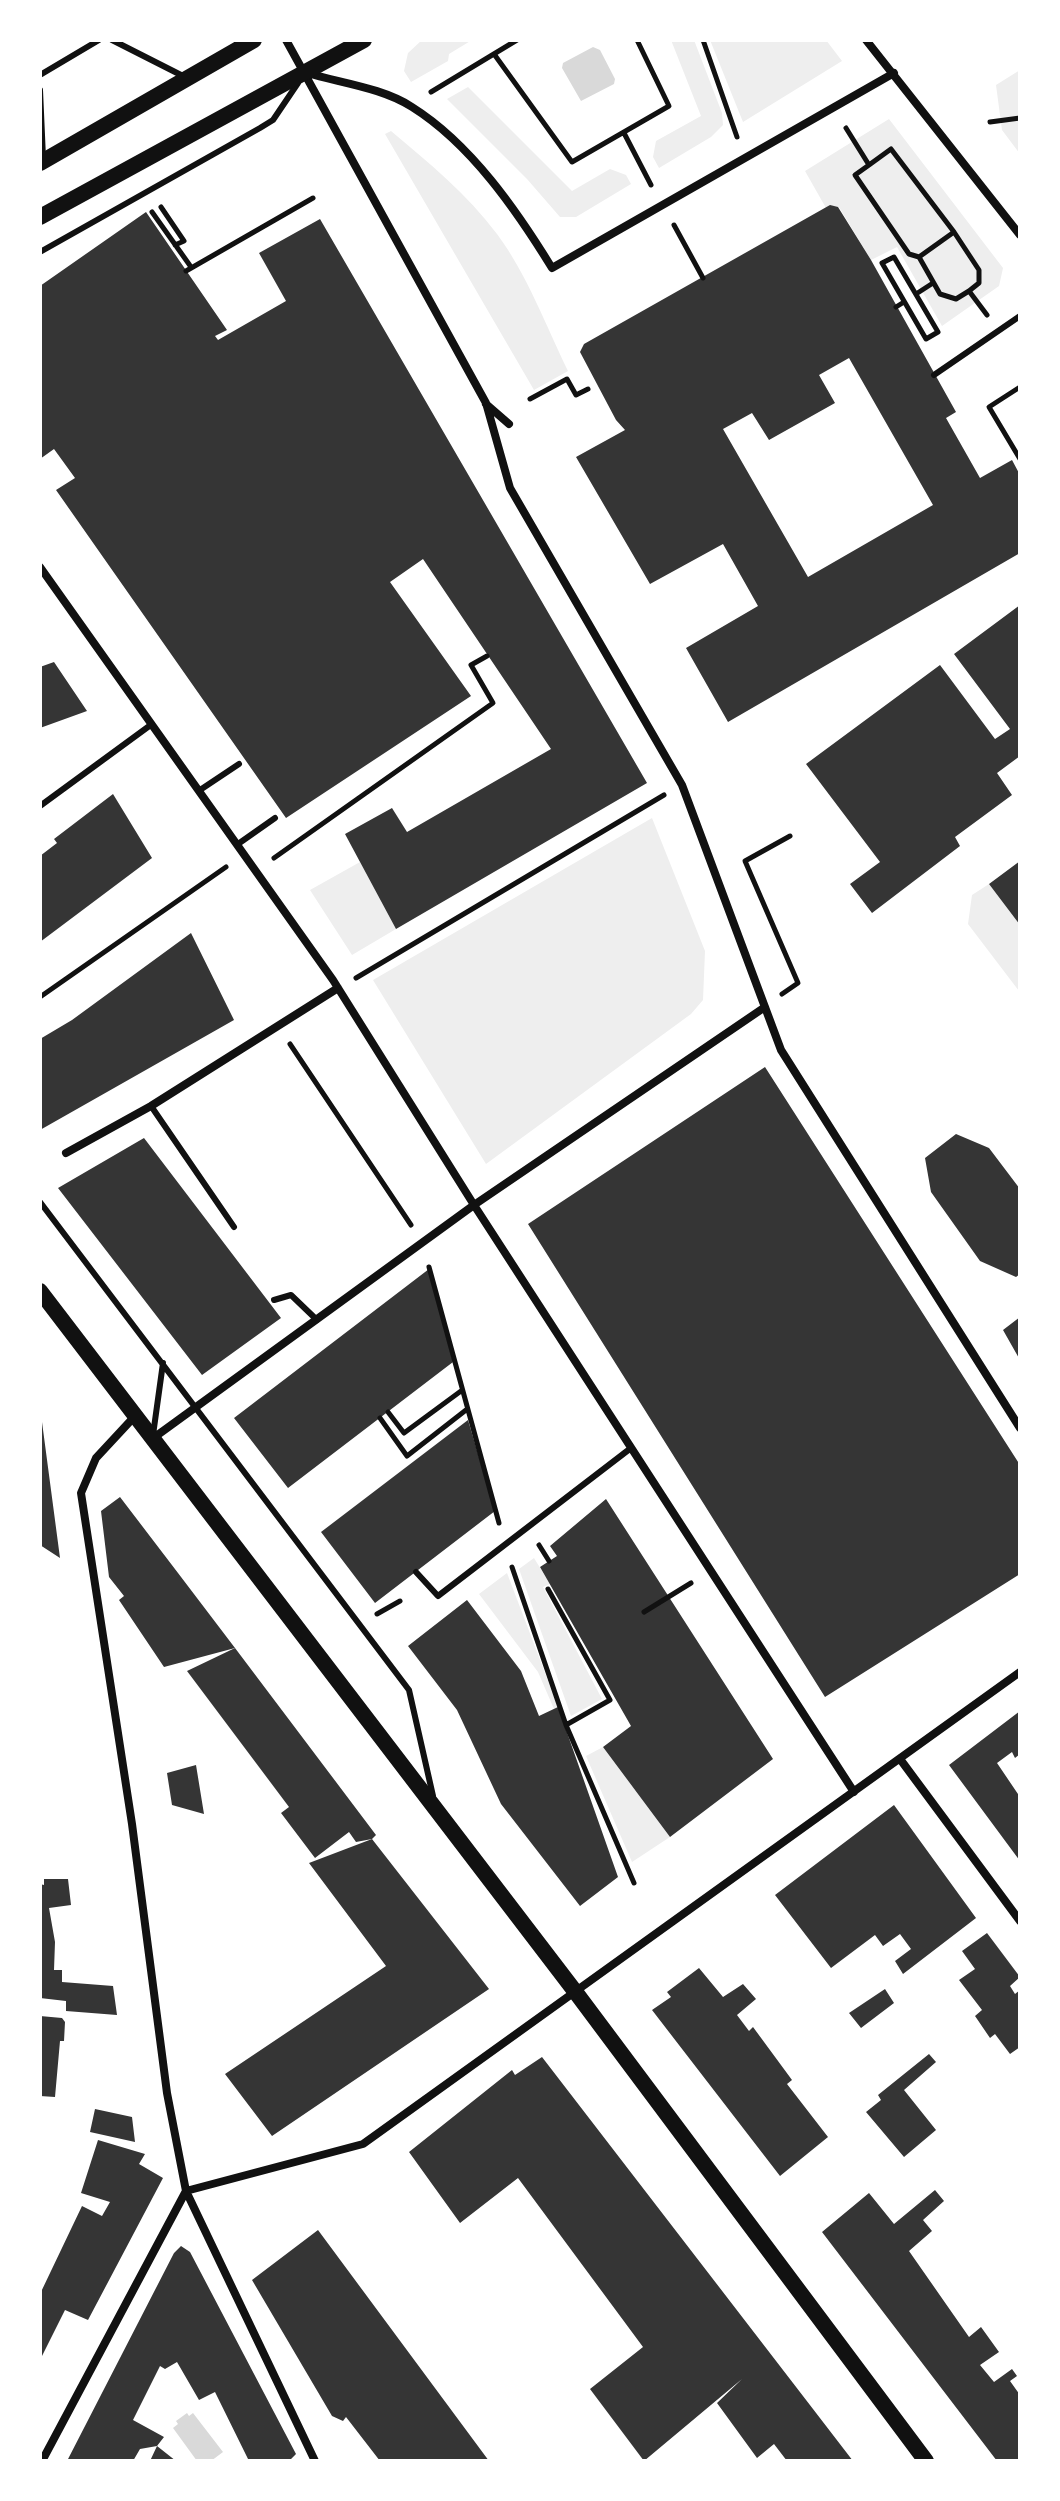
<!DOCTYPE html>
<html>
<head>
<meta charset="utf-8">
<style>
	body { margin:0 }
	#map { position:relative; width:1060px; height:2501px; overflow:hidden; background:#fff; font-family:Cabin,sans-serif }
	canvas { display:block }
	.frame { position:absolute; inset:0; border:42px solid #fff; pointer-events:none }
</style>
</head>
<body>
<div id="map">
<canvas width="1060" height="2501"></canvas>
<div class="frame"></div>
</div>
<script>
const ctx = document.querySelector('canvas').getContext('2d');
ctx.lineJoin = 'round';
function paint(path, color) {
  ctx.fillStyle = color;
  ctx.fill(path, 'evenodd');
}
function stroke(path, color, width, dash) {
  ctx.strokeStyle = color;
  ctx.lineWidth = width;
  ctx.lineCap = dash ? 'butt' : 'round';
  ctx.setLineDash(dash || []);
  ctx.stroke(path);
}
paint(new Path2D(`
	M422,40H472L449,54L448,61L411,82L404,71L408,53Z
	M671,40H694L722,113L723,125L711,137L659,168L653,157L656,141L701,116Z
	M710,40H826L842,61L743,122Z
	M1020,70V154L1002,130L996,85Z
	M468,87L572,191L610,169L626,175L631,184L576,217H560L527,179L447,99Z
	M889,119L1003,268L999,286L942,326L897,247L871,260L839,207L826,208L805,171Z
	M391,131C429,163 467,194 497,234C527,274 546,326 568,371L534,390L385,134Z
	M652,818L705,951L703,1000L691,1014L486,1164L373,980Z
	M360,862L396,929L352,955L310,890Z
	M989,884L1020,925L1019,991L968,924L972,895Z
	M534,1558L550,1584L543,1587L602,1699L571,1716L519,1569Z
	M507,1573L558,1707L554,1709L538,1672L479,1594Z
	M603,1747L670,1837L632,1862L586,1756Z`), '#eee');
paint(new Path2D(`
	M593,47L600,50L615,79L614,84L581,101L562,68L563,63Z
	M187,2413L189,2416L193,2413L223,2452L211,2461H197L173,2428L178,2424L176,2421Z`), '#d9d9d9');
paint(new Path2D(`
	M830,205L838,207L871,260L956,412L946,418L980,478L1012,460L1020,475V553L728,722L686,648L758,606L723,544L650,584L576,457L625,430L616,420L580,352L584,344ZM849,358L933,505L808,577L723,429L752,413L769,440L835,403L819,375Z
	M146,212L227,330L215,336L218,340L286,301L259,253L320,219L647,783L396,929L345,834L392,808L407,832L551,749L423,559L390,582L471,696L286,818L56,490L75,478L54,449L40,459V286Z
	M1020,605V756L997,773L1012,795L955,837L960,846L872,913L850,884L880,862L806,764L940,665L995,739L1010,729L954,654Z
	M54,662L87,711L40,728V667Z
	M113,794L152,858L40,942V856L57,843L54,839Z
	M1020,861V925L989,884Z
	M191,933L234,1020L40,1130V1039L72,1020Z
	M765,1067L1020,1465V1574L825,1697L528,1224Z
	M956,1134L989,1148L1020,1189V1274L1016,1277L980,1261L931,1192L925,1158Z
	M144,1138L281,1318L202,1375L58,1188Z
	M429,1269L453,1362L288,1488L234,1418Z
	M1020,1317V1360L1003,1330Z
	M468,1420L495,1511L375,1603L321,1532Z
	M40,1422H42L60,1558L40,1545Z
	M120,1497L178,1573L235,1648L164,1667L119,1600L124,1596L109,1577L101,1511Z
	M606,1499L773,1759L670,1837L603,1747L631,1726L540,1567L557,1556L550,1546Z
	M467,1600L521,1671L539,1716L558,1707L618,1877L580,1906L501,1804L457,1710L408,1646Z
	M235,1648L376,1835L372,1839L356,1842L349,1832L315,1858L281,1813L289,1807L187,1671Z
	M1020,1711V1754L1015,1758L1012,1752L997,1763L1020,1797V1861L949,1765Z
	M196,1765L204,1814L172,1805L167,1773Z
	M894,1805L976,1918L903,1974L895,1961L911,1949L900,1934L883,1946L875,1935L831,1968L775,1895Z
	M372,1839L489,1989L272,2136L225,2074L386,1966L309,1863Z
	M44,1879H68L71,1905L49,1908L55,1942L54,1970H62V1982L113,1986L117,2015L66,2011V2001L40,1998V1884L44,1885Z
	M987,1933L1020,1977L1010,1986L1015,1994L1020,1990V2047L1010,2054L995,2034L990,2038L975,2016L982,2010L959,1980L975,1969L962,1951Z
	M699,1968L723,1997L743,1984L756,1999L737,2015L749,2031L753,2027L792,2080L787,2084L828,2137L780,2176L652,2010L671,1997L667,1992Z
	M885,1989L894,2003L861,2028L849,2013Z
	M40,2016L62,2018L65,2022L64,2041H60L55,2097L40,2096Z
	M929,2054L936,2062L904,2090L936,2130L904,2157L866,2112L881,2100L878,2095Z
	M542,2057L813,2409L853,2461H787L774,2444L757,2458L717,2403L742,2379L644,2461L590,2389L643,2347L518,2178L460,2223L409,2152L512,2070L515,2075Z
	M95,2109L132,2117L135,2142L90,2132Z
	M98,2140L145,2154L139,2164L163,2178L88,2320L65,2310L40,2360V2294L82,2206L102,2216L110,2202L81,2193Z
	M935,2190L944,2201L923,2220L932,2231L909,2251L969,2337L981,2327L999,2352L980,2365L994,2382L1012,2369L1017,2376L1010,2381L1020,2395V2461H997L822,2232L869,2193L894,2224Z
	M318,2230L489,2461H380L346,2417L343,2421L332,2416L252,2280Z
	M181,2246L190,2252L296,2454L289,2461H249L215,2392L199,2400L177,2362L165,2369L160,2366L133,2420L164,2437L157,2446L140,2449L133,2461H67L174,2253Z
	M157,2446L176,2461H150Z`), '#353535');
stroke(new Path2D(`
	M703,40L737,137
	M494,54L572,162L669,106L637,40
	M431,92L517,40
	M990,122L1020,118
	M846,128L869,165L855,175L909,254L919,257L940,294L956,299L969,291L987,315
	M624,133L651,185
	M869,165L891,149L954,232
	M161,207L184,241L175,245
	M152,212L191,267
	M674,225L703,278
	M894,257L938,332L926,339L882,263Z
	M919,257L954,232L979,270V283L969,291
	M186,271L313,198
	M916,294L933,283
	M896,307L904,302
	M1020,387L989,407L1020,459
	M530,399L567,379L576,395L588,389
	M274,858L493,703L471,665L487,656
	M356,978L664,795
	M782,994L798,983L745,861L790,836
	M40,997L226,867
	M290,1044L411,1225
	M429,1267L499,1523
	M388,1412L404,1433L461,1391
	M380,1418L407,1456L466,1410
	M539,1545L549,1561
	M512,1567L566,1725L634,1883
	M548,1589L610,1700L566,1725
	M644,1612L691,1583
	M377,1614L400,1601`), '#111', 5);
stroke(new Path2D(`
	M112,40L183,76
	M40,75L99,40
	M40,90L43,158
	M40,252L260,128L273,120L298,83
	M934,375L1020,316
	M200,790L239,764
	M40,806L152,724
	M238,844L275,818
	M151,1106L234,1227
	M40,1202L409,1690L433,1796
	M274,1300L291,1295L317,1320
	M153,1435L163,1363
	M416,1572L438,1596L631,1448`), '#111', 6);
stroke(new Path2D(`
	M286,40L486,403L510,488L682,785L781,1050L1020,1428
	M866,40L1020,235
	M307,73C341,83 383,88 412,107C471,144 517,211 552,268L894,73
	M486,404L509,424
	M40,567L333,980L474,1205L854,1792
	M66,1153L151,1106L338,988
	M135,1416L96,1458L81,1493L132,1824L167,2093L186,2191L315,2461
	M152,1439L474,1205L765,1007
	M900,1759L1020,1921
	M186,2191L363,2144L1020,1672
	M42,2461L186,2191`), '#111', 8);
stroke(new Path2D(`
	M40,163L254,40
	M40,217L364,40
	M40,1291L577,1994L926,2461`), '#111', 16);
</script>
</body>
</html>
